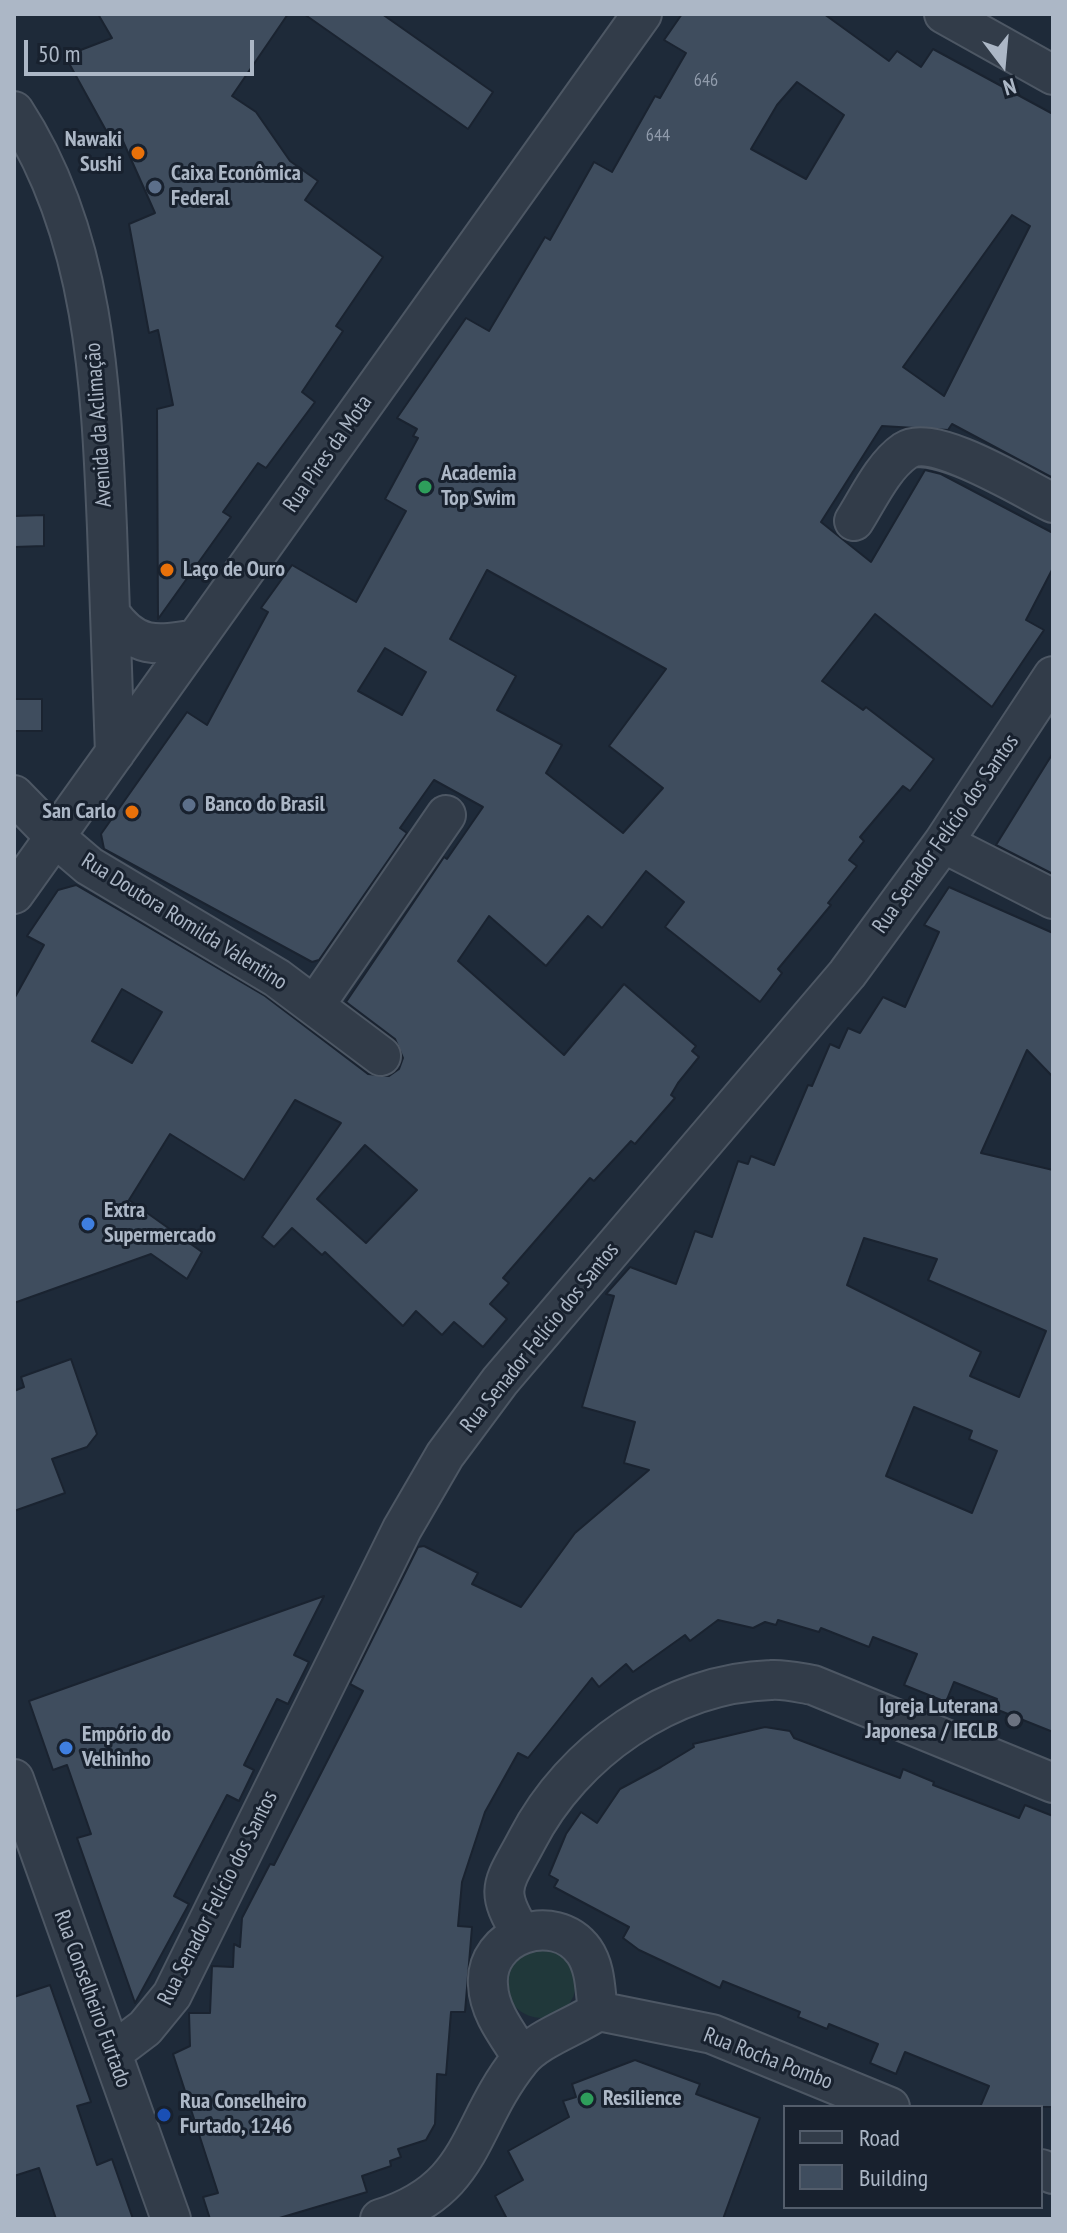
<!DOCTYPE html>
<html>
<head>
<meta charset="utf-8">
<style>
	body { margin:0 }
	#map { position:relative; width:1067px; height:2233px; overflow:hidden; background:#1e2a39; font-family:"PT Sans Narrow",sans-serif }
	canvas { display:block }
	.frame { position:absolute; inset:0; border:16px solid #acb7c6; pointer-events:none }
	.legend { position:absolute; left:783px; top:2105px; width:260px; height:104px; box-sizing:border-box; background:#18212e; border:2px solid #535d6b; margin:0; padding:10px 14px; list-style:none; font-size:24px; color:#acb7c6 }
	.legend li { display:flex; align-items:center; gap:16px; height:40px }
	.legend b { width:40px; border:2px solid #535d6b }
	.north { position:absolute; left:963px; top:24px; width:80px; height:80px; -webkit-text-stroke:6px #18212e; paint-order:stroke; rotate:164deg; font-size:22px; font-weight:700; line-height:32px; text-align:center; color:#acb7c6 }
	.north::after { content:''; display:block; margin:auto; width:28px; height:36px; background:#acb7c6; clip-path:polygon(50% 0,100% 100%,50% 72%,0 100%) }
	.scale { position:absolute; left:24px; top:40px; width:230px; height:36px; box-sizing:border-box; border:4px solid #acb7c6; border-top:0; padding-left:10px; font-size:24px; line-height:28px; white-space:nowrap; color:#acb7c6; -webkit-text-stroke:6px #18212e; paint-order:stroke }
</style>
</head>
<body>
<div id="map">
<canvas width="1067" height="2233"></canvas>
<div class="frame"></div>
<ul class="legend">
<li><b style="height:10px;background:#323c49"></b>Road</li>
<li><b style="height:22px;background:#3f4d5e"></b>Building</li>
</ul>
<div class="north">N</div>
<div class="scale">50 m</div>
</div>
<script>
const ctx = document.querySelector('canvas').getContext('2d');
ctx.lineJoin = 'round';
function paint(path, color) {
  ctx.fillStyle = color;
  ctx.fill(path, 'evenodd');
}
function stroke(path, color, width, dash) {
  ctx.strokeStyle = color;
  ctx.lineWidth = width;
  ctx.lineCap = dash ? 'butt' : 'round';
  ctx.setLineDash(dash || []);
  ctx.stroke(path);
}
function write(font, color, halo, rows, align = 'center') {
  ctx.font = font + ' "PT Sans Narrow",sans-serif';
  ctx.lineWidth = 6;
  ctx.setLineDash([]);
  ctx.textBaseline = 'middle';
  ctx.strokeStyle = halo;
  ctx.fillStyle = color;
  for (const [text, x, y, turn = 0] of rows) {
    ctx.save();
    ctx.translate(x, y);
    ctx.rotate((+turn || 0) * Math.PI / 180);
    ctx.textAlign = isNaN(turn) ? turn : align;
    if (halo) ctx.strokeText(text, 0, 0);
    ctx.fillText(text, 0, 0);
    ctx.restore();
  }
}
paint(new Path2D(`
	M506 1983a35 35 0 1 1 70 0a35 35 0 1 1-70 0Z`), '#20383a');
const building = new Path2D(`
	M98,14H288L232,96L256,112L290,161L318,181L305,200L383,257L336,326L343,331L302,392L315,402L266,468L258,463L223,512L231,517L158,619L157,409L173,405L158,330L149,333L129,224L155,213L118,130L108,134L65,56L112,38Z
	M304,14H382L493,92L468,129Z
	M682,14H824L889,61L897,51L921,67L933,49L1053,114V478L952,424L948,430L882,426L821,522L871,562L925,470L941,474L1053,533V568L1026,620L1044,630L992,707L875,614L822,681L863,710L866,707L934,759L910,791L903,786L860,837L864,841L849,860L857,866L828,903L831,905L778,969L782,973L760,1002L665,927L684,902L646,871L602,928L588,916L546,966L489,916L458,961L564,1055L624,984L696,1046L692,1051L699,1057L678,1083L671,1095L675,1098L635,1144L631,1141L594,1181L590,1178L503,1278L509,1283L490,1304L507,1319L483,1347L454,1322L442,1335L416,1311L403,1326L325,1252L322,1255L292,1228L274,1247L262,1237L341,1123L295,1100L244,1180L170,1134L129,1200L202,1252L187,1279L151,1254L14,1303V999L44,945L27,936L58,890L76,885L121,911L265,996L368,1074L389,1076L399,1069L403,1058L395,1039L346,1002L444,857L447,859L483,807L434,780L400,828L407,833L319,960L312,962L104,849L101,834L187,712L207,725L268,612L261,608L292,565L356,602L406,511L385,499L418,438L413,436L417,429L397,418L466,318L489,331L545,237L550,240L594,162L612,172L655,96L660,98L686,53L664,40ZM797,82L844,115L806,179L751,149L777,105ZM1012,215L1030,226L944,396L903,367ZM487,570L666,669L609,746L663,788L623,833L546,773L562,745L497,710L516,676L450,639ZM385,648L426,672L402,715L358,691ZM122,989L162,1012L132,1063L92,1041ZM365,1145L417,1190L366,1243L317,1199Z
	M44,515V546L14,547V516Z
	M14,699H42V731H14Z
	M1053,753V874L996,845Z
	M949,887L1053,933V1077L1027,1050L981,1153L1053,1170V1732L993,1708L997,1699L954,1682L946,1702L904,1685L917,1654L873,1637L869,1647L821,1628L819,1632L778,1620L776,1625L765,1622L753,1628L718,1620L690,1641L685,1635L633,1672L626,1664L599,1687L592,1678L528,1758L518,1753L485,1812L462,1882L458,1926L472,1927L465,2012H451L446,2075L437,2074L435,2124L426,2140L398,2149L401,2157L390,2161L391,2166L362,2176L367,2192L276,2219H210L203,2197L218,2193L173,2054L190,2046L189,2013H210L212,1966L233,1967L234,1944L240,1947L242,1918L270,1864L274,1865L363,1691L350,1684L418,1547L424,1546L478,1573L472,1584L521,1607L575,1533L649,1470L624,1463L635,1422L582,1407L614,1296L606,1294L630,1267L676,1284L695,1231L712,1237L738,1161L748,1164L751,1156L774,1165L808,1085L812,1086L830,1044L839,1048L848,1028L860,1033L883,997L905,1007L939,932L924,925ZM864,1238L937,1259L928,1280L1046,1331L1019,1397L970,1376L981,1352L847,1285ZM914,1407L972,1431L969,1439L997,1451L972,1513L886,1476Z
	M71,1359L97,1434L87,1447L52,1459L65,1493L14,1511V1391L24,1387L21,1377Z
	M324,1596L294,1655L309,1662L288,1704L277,1699L244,1765L254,1770L239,1801L227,1795L174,1896L189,1904L135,2003L77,1838L91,1834L67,1765L53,1770L29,1701Z
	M765,1727L790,1731L794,1738L900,1778L903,1769L934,1782L933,1785L1019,1818L1025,1805L1053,1816V2107H980L989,2086L905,2052L896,2074L870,2063L878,2044L829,2024L827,2029L798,2017L800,2012L723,1981L720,1988L639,1950L623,1938L629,1927L554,1887L558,1880L549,1875L566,1834L581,1812L597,1823L620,1789L661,1767L694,1747L693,1744Z
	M50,1985L91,2102L77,2106L97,2165L112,2159L133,2219H56L39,2168L14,2176V1997Z
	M635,2060L700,2084L696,2094L760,2118L723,2219H507L495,2196L523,2180L508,2151L569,2117L563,2101L576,2097L572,2084Z`);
paint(building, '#3f4d5e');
stroke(building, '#1a2330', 2);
const minor = new Path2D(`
	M944,14L1053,75
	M14,111C95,235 101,385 107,528C110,603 113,678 115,753
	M854,521C868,499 883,466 905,451C933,432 1024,489 1053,503
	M110,613C135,649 156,646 196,639
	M14,795L55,837L89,866L277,978L381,1056
	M943,843L1053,899
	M14,894L642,14
	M315,1005L446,815
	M14,1779L171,2219
	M521,1933C493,1888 504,1884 527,1840C572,1752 670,1683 771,1680C785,1679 800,1683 813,1685L1053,1783
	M112,2053L145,2028L172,1995L402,1529L445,1455L500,1381L847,974L943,843L1053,676
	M522,2057C508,2035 489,2012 488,1985C484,1935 554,1910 584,1951C596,1968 595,1991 598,2011
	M1041,2169L1053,2174
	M380,2219C476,2189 467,2126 520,2060C538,2038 575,2027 598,2011L712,2034L890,2107`);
stroke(minor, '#4d5764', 42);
stroke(minor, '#323c49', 38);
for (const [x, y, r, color] of [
	[138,153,8,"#e8710a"],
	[155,187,8,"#5c6f8a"],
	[425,487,8,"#2e9e5b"],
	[167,570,8,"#e8710a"],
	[189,805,8,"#5c6f8a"],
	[132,812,8,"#e8710a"],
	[88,1224,8,"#3f7fe0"],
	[1014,1720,8,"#6b7280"],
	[66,1748,8,"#3f7fe0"],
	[587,2099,8,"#2e9e5b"],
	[164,2115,8,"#1a4fb4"]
]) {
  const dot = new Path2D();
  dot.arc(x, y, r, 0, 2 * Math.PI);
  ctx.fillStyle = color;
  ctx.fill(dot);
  stroke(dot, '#18212e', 3);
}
write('18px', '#919cac', null, [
	["646",706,81],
	["644",658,136]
]);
write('bold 22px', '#acb7c6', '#18212e', [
	["Nawaki",122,140,"right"],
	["Sushi",122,165,"right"],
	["Caixa Econômica",171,174],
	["Federal",171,199],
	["Academia",441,474],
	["Top Swim",441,499],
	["Laço de Ouro",183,570],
	["Banco do Brasil",205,805],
	["San Carlo",116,812,"right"],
	["Extra",104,1211],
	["Supermercado",104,1236],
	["Igreja Luterana",998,1707,"right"],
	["Japonesa / IECLB",998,1732,"right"],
	["Empório do",82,1735],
	["Velhinho",82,1760],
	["Resilience",603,2099],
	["Rua Conselheiro",180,2102],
	["Furtado, 1246",180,2127]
], 'left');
write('22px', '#acb7c6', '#18212e', [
	["Avenida da Aclimação",99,425,-94],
	["Rua Pires da Mota",328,454,-55],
	["Rua Senador Felício dos Santos",946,834,-55],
	["Rua Doutora Romilda Valentino",184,922,32],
	["Rua Senador Felício dos Santos",540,1338,-51],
	["Rua Senador Felício dos Santos",218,1898,-63],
	["Rua Conselheiro Furtado",92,1999,70],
	["Rua Rocha Pombo",768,2059,21]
]);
</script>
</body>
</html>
